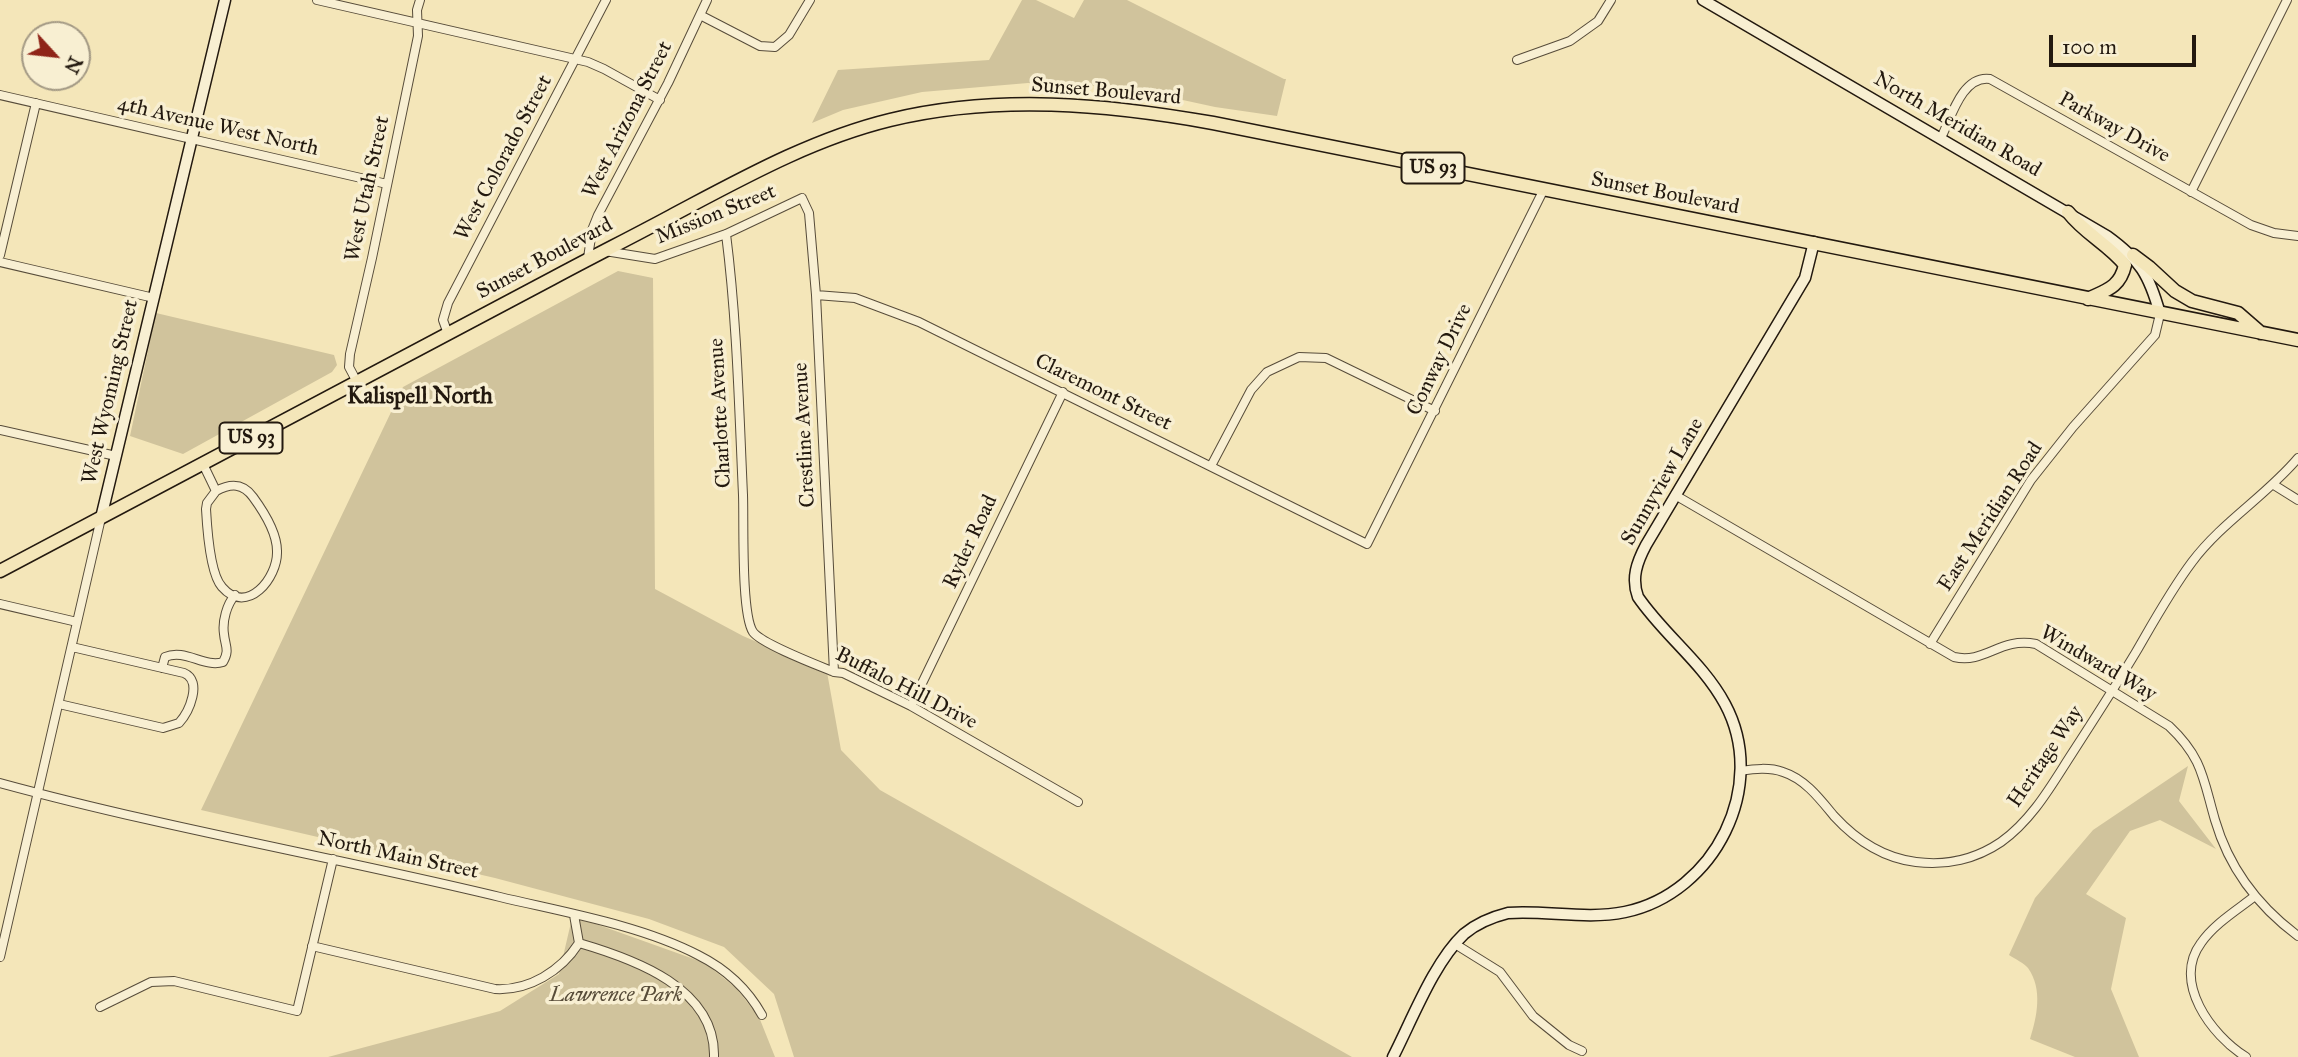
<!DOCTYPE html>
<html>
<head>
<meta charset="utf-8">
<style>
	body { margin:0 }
	#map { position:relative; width:2298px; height:1057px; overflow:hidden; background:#f4e6b9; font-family:"IM FELL Great Primer",serif }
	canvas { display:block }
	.north { position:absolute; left:21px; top:21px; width:70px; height:70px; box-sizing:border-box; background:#f8efd2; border:2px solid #a39984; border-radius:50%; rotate:117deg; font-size:19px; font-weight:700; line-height:28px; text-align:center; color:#23190f }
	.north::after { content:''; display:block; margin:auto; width:24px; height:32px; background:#8f2418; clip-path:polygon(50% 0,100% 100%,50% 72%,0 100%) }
	.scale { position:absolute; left:2049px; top:35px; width:147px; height:32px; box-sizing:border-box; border:4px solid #23190f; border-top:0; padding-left:9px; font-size:21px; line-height:24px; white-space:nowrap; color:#23190f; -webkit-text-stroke:5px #f8efd2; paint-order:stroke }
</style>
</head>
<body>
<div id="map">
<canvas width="2298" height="1057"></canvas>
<div class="north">N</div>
<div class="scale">100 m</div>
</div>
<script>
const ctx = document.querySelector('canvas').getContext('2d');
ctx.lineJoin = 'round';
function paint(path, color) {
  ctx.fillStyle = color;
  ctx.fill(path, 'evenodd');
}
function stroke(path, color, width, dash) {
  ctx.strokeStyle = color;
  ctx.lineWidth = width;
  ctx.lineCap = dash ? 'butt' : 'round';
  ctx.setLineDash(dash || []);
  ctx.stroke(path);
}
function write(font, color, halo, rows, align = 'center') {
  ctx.font = font + ' "IM FELL Great Primer",serif';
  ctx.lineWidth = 7;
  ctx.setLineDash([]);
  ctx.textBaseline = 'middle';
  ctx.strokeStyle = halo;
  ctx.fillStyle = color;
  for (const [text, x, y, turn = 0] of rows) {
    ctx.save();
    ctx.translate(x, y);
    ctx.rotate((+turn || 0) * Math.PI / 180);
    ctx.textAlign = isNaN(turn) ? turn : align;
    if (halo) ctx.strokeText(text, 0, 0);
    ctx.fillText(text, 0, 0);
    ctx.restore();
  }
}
paint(new Path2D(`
	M1022,0H1036L1074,18L1084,0H1127L1284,79H1286L1277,116L1215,107L1123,87L1028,83L922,92L843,110L812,123L838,70L989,60Z
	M618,271L653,278L655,589L743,636L827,672L841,750L880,790L1352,1057H794L774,994L724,947L649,919L495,878L201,810L403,387Z
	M156,313L334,355L337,365L332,372L183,454L130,436Z
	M2188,766L2179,801L2216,849L2160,820L2130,831L2086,894L2126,918L2111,989L2139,1057H2075L2030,1039C2037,1017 2043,989 2028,968C2024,963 2015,959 2009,955L2035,898L2093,830Z
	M572,918L596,924L705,963L736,988L759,1017L775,1057H328L500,1011L559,974Z`), '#d0c39c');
const street = new Path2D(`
	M317,0L588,62L604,69L660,100
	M700,15L760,46L775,47L789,35L810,0
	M1517,60L1570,41L1598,21L1611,0
	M0,95L387,184
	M1941,138C1951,118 1962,75 1990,79L2251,225L2274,233L2298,236
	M2191,192L2287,0
	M726,234C737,320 739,408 743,495C744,522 741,614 753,632C762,644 817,665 834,672L843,673L911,706L1078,802
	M605,251L655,259L726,234L802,198L809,213L816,295L834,672
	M0,255L36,103
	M588,258L592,230L598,215L668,83L707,0
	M0,262L154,298
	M816,295L855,298L919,322L1367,544L1543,191
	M448,334L443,320L448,303L606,0
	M357,382L349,367L350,354L372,258L418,36L417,10L420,0
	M0,430L116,456
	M203,464L216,491L207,503L206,509C207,527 210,574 222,587C247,616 278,578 277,551C277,533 264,512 253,497C243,483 231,483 216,491
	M1211,466L1251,390L1267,372L1299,357L1326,358L1435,411
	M2274,485L2298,500
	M1675,495L1954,657C1986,664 1999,637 2036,644L2169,726C2203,758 2203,779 2215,820C2229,868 2259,907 2298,936
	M0,604L77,622
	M1930,644L2031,480L2073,427L2155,335L2160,314
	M162,668L165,657C185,648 204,668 223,662C230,650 225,646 224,634C222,621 227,604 235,595
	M59,704L163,728L179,723C189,712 203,681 184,673L72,647
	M911,706L1063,392
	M1740,771C1754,769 1769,767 1783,772C1805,779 1820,799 1834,816C1856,840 1883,858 1916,862C1946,866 1976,859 2001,842C2032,820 2051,786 2071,755C2093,721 2115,687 2136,652C2154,621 2171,590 2192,562C2222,522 2266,496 2298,458
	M0,783C165,828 334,857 500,897C563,912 640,925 698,955C726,969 747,988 762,1015
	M579,943C634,959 716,988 714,1057
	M1455,944L1500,972L1533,1016L1569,1045L1582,1051
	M312,946L495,989C529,991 561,971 579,943L574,915
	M0,957L101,518
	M100,1007L151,982L174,981L297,1011L333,859
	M2246,1057C2211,1035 2172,982 2201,943C2214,924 2237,910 2255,896`);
const secondary = new Path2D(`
	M1703,0L2107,236C2140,260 2149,274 2160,314
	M101,518L225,0
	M1393,1057C1412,1020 1434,962 1464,934C1477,923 1492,917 1508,913C1546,910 1586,920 1625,912C1715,893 1769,786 1725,704C1703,663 1664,635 1638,597C1631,578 1637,562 1646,545L1805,278L1814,242`);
const primary = new Path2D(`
	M2068,212C2085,234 2108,244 2125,265C2120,287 2107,290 2088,299
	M2133,255L2149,267L2175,291L2192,301L2238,313L2261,333
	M0,571C184,473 368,375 553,278C592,257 632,237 671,216C741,179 812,139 890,120C997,94 1106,104 1213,123L2298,340`);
stroke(street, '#574c3a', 10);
stroke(secondary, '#23190f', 13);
stroke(primary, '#23190f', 15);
stroke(street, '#f8efd2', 8);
stroke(secondary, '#f8efd2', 10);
stroke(primary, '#f4e6b9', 12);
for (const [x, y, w] of [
	[1433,168,63],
	[251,438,63]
]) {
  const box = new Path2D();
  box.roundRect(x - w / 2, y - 15.5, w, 31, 5);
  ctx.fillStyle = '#f8efd2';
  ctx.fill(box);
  stroke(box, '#23190f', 2);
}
write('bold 19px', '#23190f', null, [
	["US 93",1433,168],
	["US 93",251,438]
]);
write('21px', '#23190f', '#f8efd2', [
	["Sunset Boulevard",1106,92,5],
	["West Arizona Street",628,120,-63],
	["North Meridian Road",1957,125,30],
	["4th Avenue West North",218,127,13],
	["Parkway Drive",2114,128,29],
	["West Colorado Street",504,158,-62],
	["West Utah Street",368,189,-78],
	["Sunset Boulevard",1665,194,11],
	["Mission Street",716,215,-22],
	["Sunset Boulevard",545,259,-28],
	["Conway Drive",1440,360,-64],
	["West Wyoming Street",111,392,-77],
	["Claremont Street",1103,393,26],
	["Charlotte Avenue",721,413,-93],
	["Crestline Avenue",805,435,-93],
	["Sunnyview Lane",1663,482,-60],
	["East Meridian Road",1991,517,-57],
	["Ryder Road",971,542,-65],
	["Windward Way",2098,664,30],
	["Buffalo Hill Drive",906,689,27],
	["Heritage Way",2046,757,-56],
	["North Main Street",398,856,12]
]);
write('italic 21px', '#574c39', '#f8efd2', [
	["Lawrence Park",616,996]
]);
write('bold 23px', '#23190f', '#f8efd2', [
	["Kalispell North",420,397]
]);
</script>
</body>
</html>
